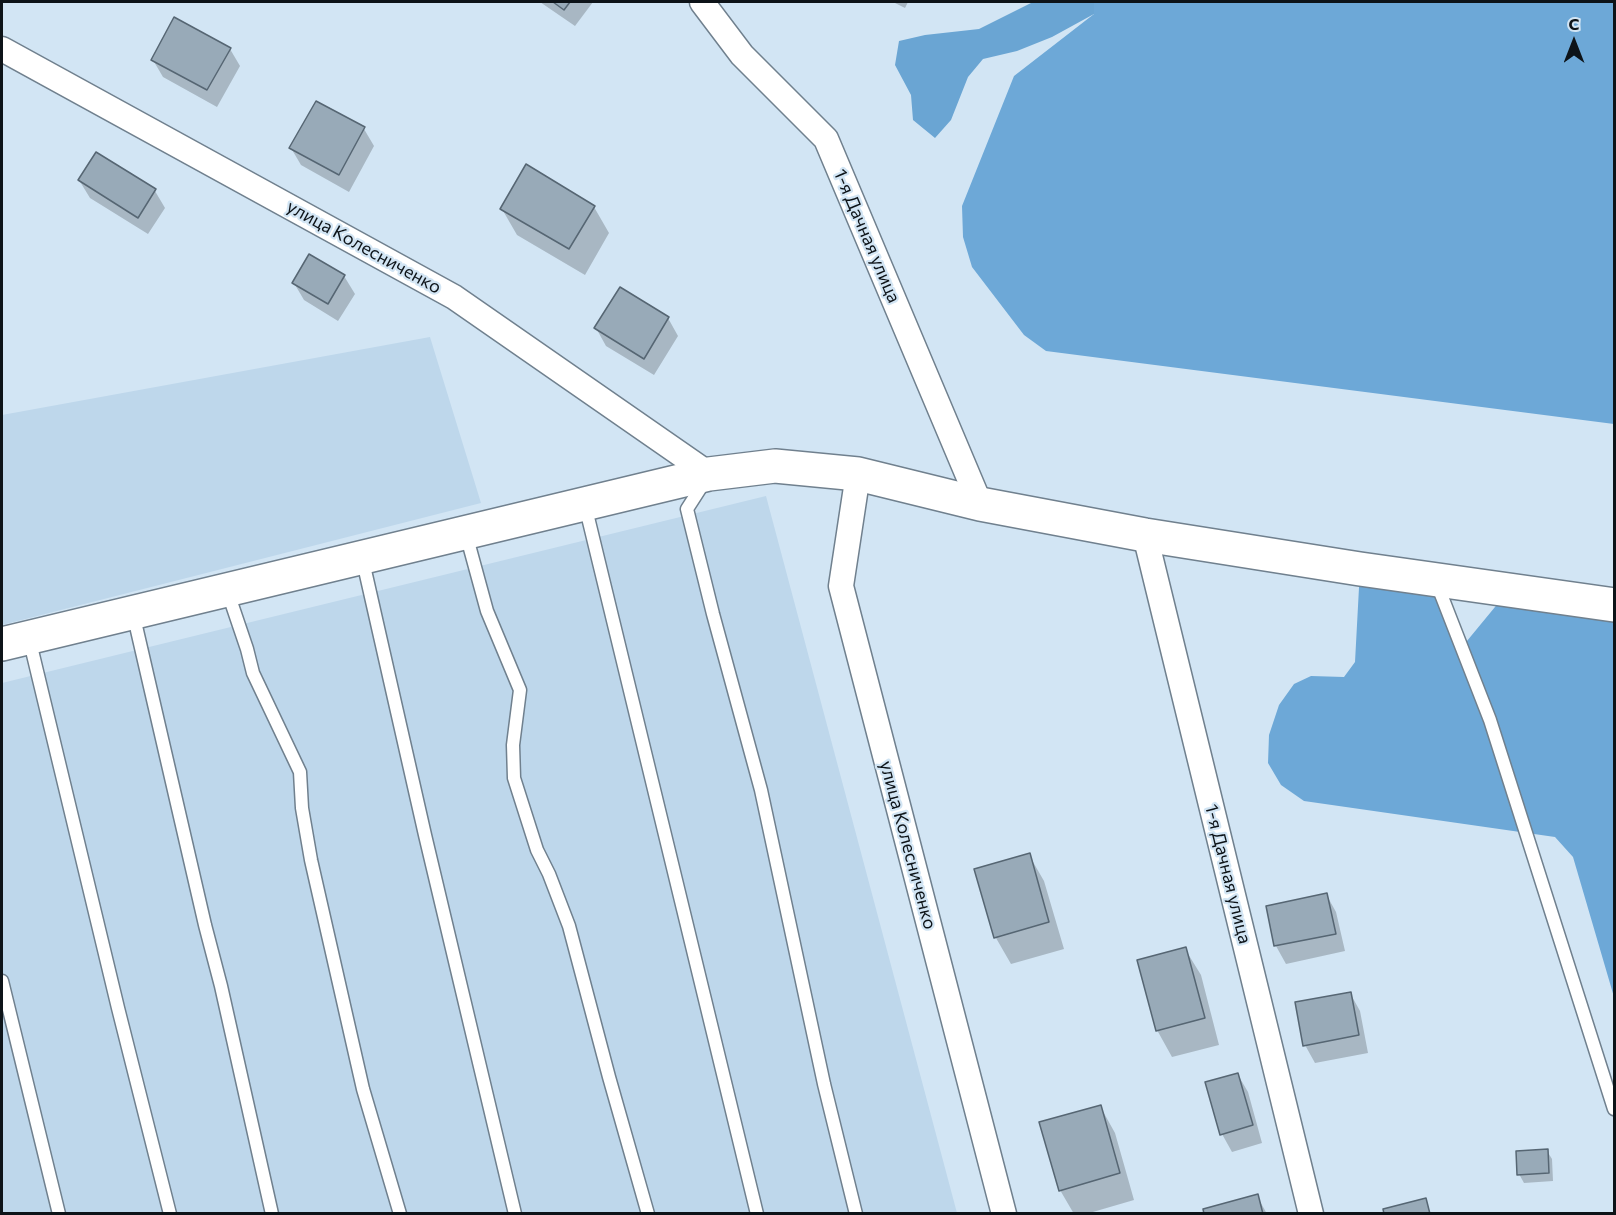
<!DOCTYPE html>
<html>
<head>
<meta charset="utf-8">
<style>
	body { margin:0 }
	#map { position:relative; width:1616px; height:1215px; overflow:hidden; background:#d2e5f4; font-family:Commissioner,sans-serif }
	canvas { display:block }
	.frame { position:absolute; inset:0; border:3px solid #0d1318; pointer-events:none }
	.north { position:absolute; left:1544px; top:12px; width:60px; height:60px; -webkit-text-stroke:4px #d2e5f4; paint-order:stroke; rotate:0deg; font-size:16px; font-weight:700; line-height:24px; text-align:center; color:#0d1318 }
	.north::after { content:''; display:block; margin:auto; width:21px; height:27px; background:#0d1318; clip-path:polygon(50% 0,100% 100%,50% 72%,0 100%) }
</style>
</head>
<body>
<div id="map">
<canvas width="1616" height="1215"></canvas>
<div class="frame"></div>
<div class="north">С</div>
</div>
<script>
const ctx = document.querySelector('canvas').getContext('2d');
ctx.lineJoin = 'round';
function paint(path, color) {
  ctx.fillStyle = color;
  ctx.fill(path, 'evenodd');
}
function stroke(path, color, width, dash) {
  ctx.strokeStyle = color;
  ctx.lineWidth = width;
  ctx.lineCap = dash ? 'butt' : 'round';
  ctx.setLineDash(dash || []);
  ctx.stroke(path);
}
function write(font, color, halo, rows, align = 'center') {
  ctx.font = font + ' Commissioner,sans-serif';
  ctx.lineWidth = 4.5;
  ctx.setLineDash([]);
  ctx.textBaseline = 'middle';
  ctx.strokeStyle = halo;
  ctx.fillStyle = color;
  for (const [text, x, y, turn = 0] of rows) {
    ctx.save();
    ctx.translate(x, y);
    ctx.rotate((+turn || 0) * Math.PI / 180);
    ctx.textAlign = isNaN(turn) ? turn : align;
    if (halo) ctx.strokeText(text, 0, 0);
    ctx.fillText(text, 0, 0);
    ctx.restore();
  }
}
paint(new Path2D(`
	M430,337L481,503L2,625V415Z
	M766,496L957,1213H2V683Z`), '#bed7eb');
paint(new Path2D(`
	M1094,2H1614V424L1046,351L1024,335L972,267L963,237L962,206L1014,76L1094,14Z
	M1360,569L1435,580L1462,647L1509,590L1614,605V997L1573,857L1555,837L1304,801L1281,785L1268,763L1269,735L1279,705L1294,684L1311,676L1344,677L1355,662Z`), '#6da8d7');
paint(new Path2D(`
	M1033,2H1094V14L1052,37L1017,51L983,59L968,77L951,120L935,138L913,120L911,95L895,65L899,41L925,35L979,29Z`), '#6aa5d3');
paint(new Path2D(`
	M540,2H593L575,26Z
	M893,2H908L905,8Z
	M230,49L240,66L217,107L163,77L153,60Z
	M364,129L374,146L349,192L301,165L291,148Z
	M79,180L155,191L165,208L148,234L90,198Z
	M594,207L609,233L585,275L517,235L502,209Z
	M344,276L355,294L338,321L304,300L294,283Z
	M668,318L678,336L654,375L606,346L596,328Z
	M1029,855L1044,881L1064,949L1011,964L996,938L976,870Z
	M1326,894L1336,912L1345,951L1286,964L1276,946L1268,907Z
	M1185,949L1201,975L1219,1045L1172,1057L1157,1030Z
	M1350,993L1360,1011L1368,1053L1315,1063L1305,1045Z
	M1238,1075L1248,1092L1262,1143L1232,1152L1222,1134Z
	M1100,1106L1115,1133L1134,1200L1086,1214H1074L1060,1190Z
	M1547,1151L1552,1159L1553,1181L1524,1183L1519,1174Z
	M1257,1196L1267,1214H1206Z`), '#0003');
const building = new Path2D(`
	M553,2H570L564,10Z
	M174,17L231,48L207,90L151,60Z
	M316,101L365,127L339,175L289,148Z
	M96,152L156,189L138,218L78,180Z
	M526,164L595,206L569,249L500,209Z
	M309,254L345,275L328,304L292,283Z
	M620,287L669,317L644,359L594,328Z
	M1030,853L1049,922L994,938L974,869Z
	M1327,893L1336,934L1274,946L1266,906Z
	M1186,947L1205,1018L1156,1031L1137,960Z
	M1351,992L1359,1035L1303,1046L1295,1002Z
	M1238,1073L1253,1125L1220,1135L1205,1082Z
	M1101,1105L1120,1173L1059,1191L1039,1122Z
	M1548,1149L1549,1173L1517,1175L1516,1151Z
	M1258,1194L1263,1214H1204L1203,1209Z
	M1426,1198L1430,1214H1384L1383,1209Z`);
paint(building, '#98aab8');
stroke(building, '#566673', 1.5);
const service = new Path2D(`
	M705,481L687,509L713,614L761,790L824,1084L856,1214
	M585,505L757,1214
	M466,534L487,611L520,690L513,745L514,778L537,850L549,874L569,926L609,1077L648,1214
	M362,557L425,835L515,1214
	M1437,584L1490,720L1614,1109
	M227,590L247,649L253,673L300,772L302,808L311,860L363,1089L400,1214
	M133,613L205,925L221,986L272,1214
	M29,638L118,1008L170,1214
	M2,981L59,1214`);
const minor = new Path2D(`
	M702,2L742,55L826,139L980,504
	M2,49L454,297L709,474
	M858,474L841,586L1004,1214
	M1145,535L1311,1214`);
const secondary = new Path2D(`
	M2,644L709,474L775,466L858,474L980,504L1145,535L1360,569L1614,605`);
stroke(service, '#70808e', 15);
stroke(minor, '#70808e', 27);
stroke(secondary, '#70808e', 36);
stroke(service, '#fff', 12);
stroke(minor, '#fff', 24);
stroke(secondary, '#fff', 33);
write('18px', '#0d1318', '#d2e5f4', [
	["1-я Дачная улица",867,236,67],
	["улица Колесниченко",364,247,29],
	["улица Колесниченко",908,845,75],
	["1-я Дачная улица",1228,874,76]
]);
</script>
</body>
</html>
